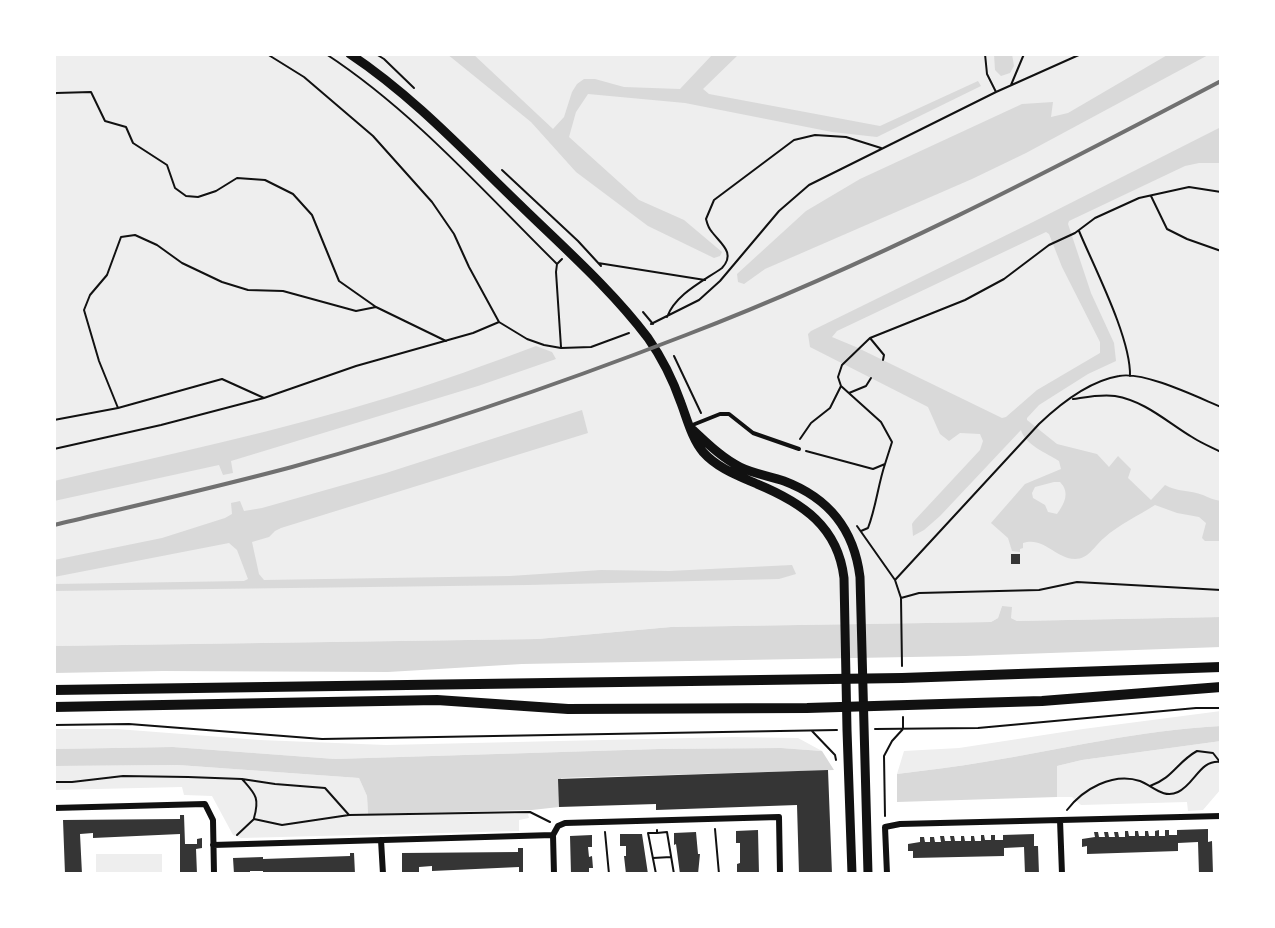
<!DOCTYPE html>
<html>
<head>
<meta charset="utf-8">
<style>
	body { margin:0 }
	#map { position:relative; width:1275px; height:928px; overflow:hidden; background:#fff; font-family:Ubuntu,sans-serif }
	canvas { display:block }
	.frame { position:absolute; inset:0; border:56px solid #fff; pointer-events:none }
</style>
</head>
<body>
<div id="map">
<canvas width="1275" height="928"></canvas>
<div class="frame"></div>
</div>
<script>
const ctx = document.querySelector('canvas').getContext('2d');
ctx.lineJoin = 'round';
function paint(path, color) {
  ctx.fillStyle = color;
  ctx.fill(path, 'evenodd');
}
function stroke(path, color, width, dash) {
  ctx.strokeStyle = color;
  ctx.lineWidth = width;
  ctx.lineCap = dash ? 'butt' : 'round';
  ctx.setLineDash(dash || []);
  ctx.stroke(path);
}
paint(new Path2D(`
	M54,54H1221V617L1017,621L1011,618L1010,612L1002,606L998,618L991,622L671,627L538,639L54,646Z
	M1221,711V726C1141,730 1063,749 984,762C955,767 926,770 897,774L904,751L959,748L1083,729Z
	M54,729H117L260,740L386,745L734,737L798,738L822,751L781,748L659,749L335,759L173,747L54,749Z
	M1221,741V789L1203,810L1188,811L1187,802L1081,805L1072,797H1057V766L1082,760Z
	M178,765L359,778L367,796L368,814H528L529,818L519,820V831L241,838L233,835L212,796L184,795L182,787L54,790V766Z
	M96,854H162V874H96Z`), '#eee');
paint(new Path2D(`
	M447,54H473L553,129L564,117L572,92L577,84L584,79H595L624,87L680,89L713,54H739L703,89L709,94L880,126L978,81L981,86L877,137L832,132L685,103L588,94L576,112L569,137L639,200L684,220L722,252L720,256L714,258L648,226L576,172L531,122Z
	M994,54H1012L1014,66L1010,73L1001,76L995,70Z
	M1169,54H1210L1026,153L972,179L765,269L744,284L738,282L737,274L806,211L860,179L1022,104L1053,102L1051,117L1068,113Z
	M1221,127V163H1199L1185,166L1069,221L1068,224L1091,293L1114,343L1116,361L1088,374L1039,405L1027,418V420L1057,444L1097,454L1109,467L1118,456L1131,469L1128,478L1151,500L1165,485C1177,492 1190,490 1203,495C1209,498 1214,500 1221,501V541H1205L1202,538L1206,523L1199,517L1177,513L1155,505C1138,516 1118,525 1104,538C1094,546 1089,559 1075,559C1055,558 1043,536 1023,543V548L1020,549V552L1012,551L1008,538L991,523L1025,484L1061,469L1059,461C1047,453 1025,445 1021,430L940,516L924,530L913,536L912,524L914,521L980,450L983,441L980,434L960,433L949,441L940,434L928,407L810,347L808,334L811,331L1033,222ZM1046,232L1049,234L1062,267L1100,342V353L1037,390L1006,417L1002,418L856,347L832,337L837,331ZM1054,482H1060C1070,492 1065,503 1057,514L1048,512L1045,505L1033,498L1032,493L1035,487Z
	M536,346L552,352L556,359L478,386L231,461L233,473L223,475L219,465L54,501V481C166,455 280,431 390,397C439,382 488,364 536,346Z
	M582,410L588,433L281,528L275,531L269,537L252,542L259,574L264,580L510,576L601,570L669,571L792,565L796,574L779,579L528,585L54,591V584L244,581L248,579L237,550L229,543L54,577V560L162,538L225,518L232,514L231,503L240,501L244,511L262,508L386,473Z
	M1002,606L1012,607L1011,618L1017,621L1221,617V647L965,656L522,664L388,672L163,671L54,673V646L538,639L671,627L991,622L998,618Z
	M1221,726V741L1082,760L1057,766V797L897,802V774C926,770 955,767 984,762C1063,749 1141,730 1221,726Z
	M173,747L335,759L659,749L781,748L822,751L834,770L561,778L559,807L532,810L368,814L367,796L359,778L178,765L54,766V749Z`), '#d9d9d9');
paint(new Path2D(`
	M1011,554H1020V564H1011Z
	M828,770L832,874H799L797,805L656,810V804L559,807L558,779Z
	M180,815H184L185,844H197V839L202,838V848L196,849L197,874H180V834L93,838V833L80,834L82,874H65L63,820L180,819Z
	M1208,829V842L1212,841L1213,874H1199L1198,842L1178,843V851L1087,854V846L1082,847V839L1095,837L1094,832H1098L1099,837H1105L1104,832H1108L1109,837H1115L1114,832H1118L1119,837H1125V831H1128L1129,836H1135V831H1138L1139,836H1145V831H1148L1149,836H1155V831L1159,830V836H1165V830H1169V835H1177V830Z
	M758,830L759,874H737V864L740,863V843H736V831Z
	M696,832L698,854H700L698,874H680L676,844L674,845V833Z
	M620,834H642L648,874H626L624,856H626V846H620Z
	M1034,834V846H1038L1039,874H1025L1024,847L1004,848V856L913,858V851H908V844L920,842V837H924L925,842H930V837H934L935,842H941L940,836H944L945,841H951L950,836H954L955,841H961V836H964L965,841H971V836H974L975,841H981V835H984L985,840H991V835H995V840H1003V835Z
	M592,835V847H588L589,857L592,856L593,868H589V874H571L570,836Z
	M518,848H523V874H519V867L432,871V866L419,867V874H402V853L518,852Z
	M350,853H354L355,874H350V872H338V874H263V871H250V874H234L233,858L263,857V859L350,856Z`), '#353535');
stroke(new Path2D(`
	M267,54L304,77L373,136L432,202L454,234L469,267L499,322L527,339L544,345L561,348L591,347L629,333
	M326,54C413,111 483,191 557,264
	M376,54L384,59L414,88
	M985,54L987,74L996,92
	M1011,85L1024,54
	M54,95L56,93L91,92L105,121L126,127L133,143L167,165L175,188L186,196L198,197L216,191L237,178L265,180L293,194L312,215L339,281L376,307L446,341
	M502,170L578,241L601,266
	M1151,196L1167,229L1187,239L1221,251
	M1079,231C1094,267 1131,338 1130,376
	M598,263L705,280
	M643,312L653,324
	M667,317C676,294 702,282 722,268C736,253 721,244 712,232C708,228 707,223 706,219L714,200L794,140L815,135L846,137L881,148
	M651,324L699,300L720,281L779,211L809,185L996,92L1081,54
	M870,338L884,355L883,360
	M561,347L556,272L557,264L562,259
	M674,356L701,413
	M849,393L866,386L871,378
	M1073,399C1087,397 1101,394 1115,396C1145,401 1167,422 1192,437C1201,443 1211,447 1221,452
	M118,408L99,361L84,310L90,295L107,275L121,237L135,235L157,245L182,263L222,282L248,290L283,291L356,311L376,307
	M54,420L118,408L222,379L264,398
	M800,439L811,423L830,408L841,386
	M54,449L161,425L264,398L356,366L473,333L499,322
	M806,451L873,469L885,464L892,442L881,422L841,386L838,377L842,365L870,338L965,300L1004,279L1049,245L1075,233L1095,218L1139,198L1189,187L1221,192
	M857,526L895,580L901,598L902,666
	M861,531L868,528C876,507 878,485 885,464
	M895,580L1039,424C1060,404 1089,381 1119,376C1144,371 1197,397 1221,407
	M901,598L919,593L1039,590L1077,582L1221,590
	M903,717V729
	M54,725L129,724L322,739L837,730
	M875,729L978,728L1196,708H1221
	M812,731L835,755L836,760
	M242,779C255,794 260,797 254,818
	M54,782H72L123,776L188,777L242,779L275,784L325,788L349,815L530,812L550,822
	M1150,786C1173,778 1177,762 1197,751L1213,753L1220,762
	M1067,810C1083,789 1113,772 1140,781C1153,786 1163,799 1178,792C1195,784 1200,759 1221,762
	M885,816L884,756L892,741L903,729
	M715,829L719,874
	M657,830V833L667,832L674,874
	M605,832L609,874
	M237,835L254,819L282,825L349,815
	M653,858L671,857
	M656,874L648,833H657`), '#111', 2);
stroke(new Path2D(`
	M690,426L720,414H729L753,433L799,449`), '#111', 4);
stroke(new Path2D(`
	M54,808L205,804L213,820L214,874
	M1060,820L1062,874
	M553,835L558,826L565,823L779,817L780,874
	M553,835L554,874
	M381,840L383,874
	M213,845L553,835
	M887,874L885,827L900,824L1221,816`), '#111', 6);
stroke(new Path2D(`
	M350,54C413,96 465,152 519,204C563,247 611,289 648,338C662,358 673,380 681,403C687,419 692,439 703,452C717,468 739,476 757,484C803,503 838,527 844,578L847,730L852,874
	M693,430C707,443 722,458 740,467C754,474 770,476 784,481C829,498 854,529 860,577L868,874`), '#111', 9);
stroke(new Path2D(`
	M54,690L902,678L1221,667
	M54,707L437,700L568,709L807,708L1042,701L1221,687`), '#111', 10);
stroke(new Path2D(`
	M54,525C134,506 213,488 292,467C426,430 557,385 686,335C871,264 1046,173 1221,81`), '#707070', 4);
</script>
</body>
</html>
